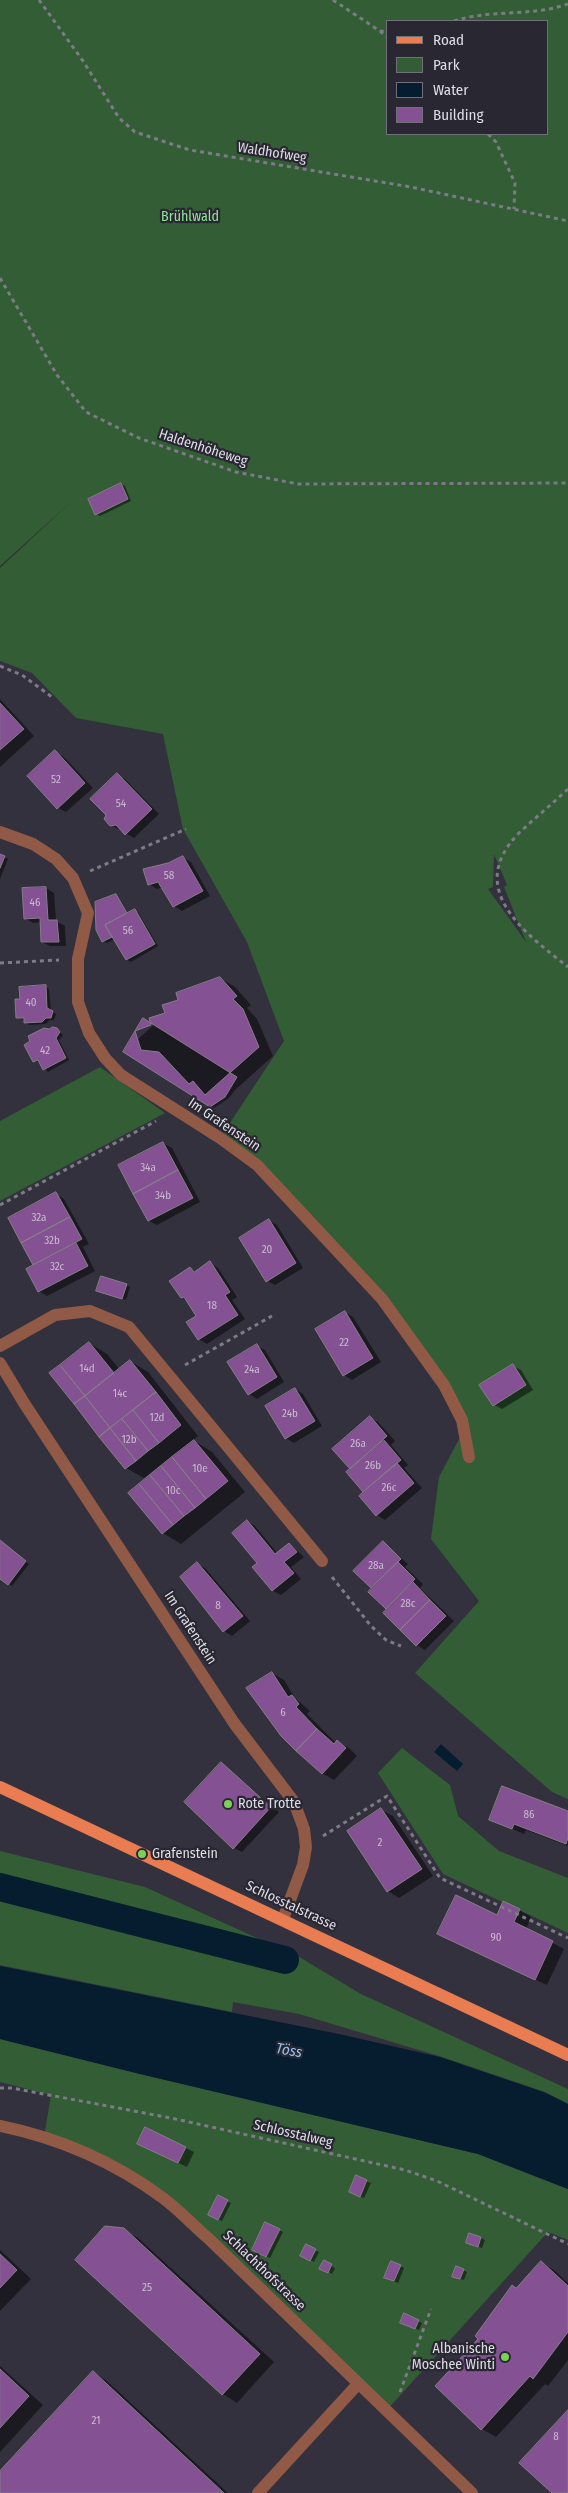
<!DOCTYPE html>
<html>
<head>
<meta charset="utf-8">
<style>
	body { margin:0 }
	#map { position:relative; width:568px; height:2493px; overflow:hidden; background:#33313d; font-family:"Fira Sans Condensed",sans-serif }
	canvas { display:block }
	.legend { position:absolute; left:386px; top:20px; width:162px; height:115px; box-sizing:border-box; background:#292732; border:1px solid #71707a; margin:0; padding:6px 9px; list-style:none; font-size:15px; color:#dedde5 }
	.legend li { display:flex; align-items:center; gap:10px; height:25px }
	.legend b { width:25px; border:1px solid #71707a }
</style>
</head>
<body>
<div id="map">
<canvas width="568" height="2493"></canvas>
<ul class="legend">
<li><b style="height:6px;background:#ea7c52"></b>Road</li>
<li><b style="height:14px;background:#325d35"></b>Park</li>
<li><b style="height:14px;background:#061d2f"></b>Water</li>
<li><b style="height:14px;background:#845192"></b>Building</li>
</ul>
</div>
<script>
const ctx = document.querySelector('canvas').getContext('2d');
ctx.lineJoin = 'round';
function paint(path, color) {
  ctx.fillStyle = color;
  ctx.fill(path, 'evenodd');
}
function stroke(path, color, width, dash) {
  ctx.strokeStyle = color;
  ctx.lineWidth = width;
  ctx.lineCap = dash ? 'butt' : 'round';
  ctx.setLineDash(dash || []);
  ctx.stroke(path);
}
function write(font, color, halo, rows, align = 'center') {
  ctx.font = font + ' "Fira Sans Condensed",sans-serif';
  ctx.lineWidth = 4.5;
  ctx.setLineDash([]);
  ctx.textBaseline = 'middle';
  ctx.strokeStyle = halo;
  ctx.fillStyle = color;
  for (const [text, x, y, turn = 0] of rows) {
    ctx.save();
    ctx.translate(x, y);
    ctx.rotate((+turn || 0) * Math.PI / 180);
    ctx.textAlign = isNaN(turn) ? turn : align;
    if (halo) ctx.strokeText(text, 0, 0);
    ctx.fillText(text, 0, 0);
    ctx.restore();
  }
}
paint(new Path2D(`
	M0,0H568V1799L552,1792L415,1673L479,1601L431,1539L439,1477L467,1424L382,1299L282,1190L220,1138L284,1041L247,942L183,829L163,734L76,718L32,673L0,661V568L72,501L0,566ZM387,21H547V134H387ZM494,854L507,885L504,887L526,942L488,889L493,887Z
	M100,1067L165,1113L0,1201V1121Z
	M402,1748L450,1785L458,1816L499,1851L568,1878V1933L443,1874L378,1773Z
	M0,1851L145,1887L301,1958L361,1994L568,2089V2104L545,2092L439,2056L299,2014L233,2002L232,2012L0,1965Z
	M0,2039L140,2074L478,2154L568,2189V2240L548,2232L386,2411L164,2198L44,2137L51,2095L0,2082Z`), '#325d35');
paint(new Path2D(`
	M441,1744L463,1764L457,1771L434,1752Z
	M0,1966L339,2034L440,2057L546,2093L568,2104V2189L478,2154L140,2074L0,2039Z`), '#061d2f');
paint(new Path2D(`
	M121,484L125,486L131,501L100,516L96,514Z
	M0,699L34,736L0,767Z
	M56,752L64,757L93,788L66,812L58,808Z
	M117,775L125,779L159,814L134,838L111,825Z
	M0,855L8,859L0,879Z
	M182,857L191,862L210,896L182,911L174,906L163,887L157,889L149,884L169,864Z
	M46,888L54,893L56,921L65,926L66,946H50L42,942L41,922L33,923L25,918Z
	M115,896L119,898L128,913L135,910L138,912L158,946L131,962L127,960L115,939L107,943L103,941L97,929Z
	M220,978L235,987L251,1005L247,1008L257,1019L273,1056L235,1090L229,1098L214,1108L125,1051L180,1001Z
	M46,987L49,989L51,1011L56,1014L54,1020H50L46,1024L29,1025L25,1020L17,1018L21,1000Z
	M57,1029L63,1035L59,1040L69,1060L48,1072L40,1062L34,1061L49,1031Z
	M163,1143L172,1148L200,1202L157,1225L149,1221L120,1166Z
	M56,1194L64,1199L89,1244L83,1247L95,1271L47,1296L39,1291L34,1266L9,1219Z
	M269,1220L277,1225L303,1268L275,1285L267,1281Z
	M210,1263L218,1268L237,1297L232,1300L245,1319L207,1344L199,1339L198,1316L189,1302L182,1297L190,1269L196,1272Z
	M126,1285L130,1287L126,1300L101,1292Z
	M345,1312L353,1317L381,1362L352,1380L344,1375Z
	M89,1343L107,1354L120,1370L130,1361L148,1372L198,1436L193,1440L212,1452L245,1492L181,1544L163,1533L130,1493L178,1455L176,1453L144,1478L126,1468L51,1373Z
	M257,1346L265,1350L284,1382L257,1399L249,1394Z
	M513,1366L521,1370L533,1390L502,1409L494,1405Z
	M295,1389L303,1394L322,1426L294,1443L286,1438Z
	M370,1418L378,1422L395,1441L391,1445L408,1465L404,1468L422,1488L385,1520L377,1515L365,1492L348,1472L351,1469Z
	M247,1521L255,1526L278,1554L290,1544L304,1557L291,1567L301,1579L281,1595L273,1591L254,1567L259,1563Z
	M0,1541L29,1564L12,1586L1,1578L0,1580Z
	M383,1543L408,1564L405,1567L423,1584L420,1588L454,1621L425,1650L417,1645L384,1613L387,1609L370,1592L373,1588L355,1571Z
	M197,1564L205,1568L250,1621L232,1636L224,1631Z
	M272,1673L284,1680L295,1698L310,1711L307,1714L336,1743L337,1741L349,1748L357,1756L334,1780L322,1773Z
	M221,1763L279,1812L242,1852L234,1848Z
	M381,1810L393,1816L433,1876L399,1898L388,1891Z
	M568,1812V1846L526,1830L524,1834L490,1819Z
	M519,1910L531,1917L526,1929L564,1949L547,1985L450,1940L497,1916Z
	M147,2148H186L194,2152L187,2167Z
	M356,2177L371,2183L364,2198L354,2194Z
	M219,2197L231,2203L222,2221L209,2215Z
	M266,2224L283,2232L270,2258L253,2250Z
	M123,2230L138,2238L274,2362L237,2403L223,2394Z
	M481,2238L485,2240L482,2248L467,2243Z
	M307,2246L319,2252L314,2262L302,2256Z
	M0,2250L31,2279L0,2311Z
	M325,2262L335,2268L332,2274L321,2268Z
	M541,2262L555,2271L568,2283V2360L548,2386L545,2384L496,2437L482,2429L516,2289Z
	M401,2266L404,2268L398,2283L389,2279Z
	M463,2270L467,2272L464,2280L457,2278Z
	M405,2314L422,2323L419,2330L405,2324Z
	M0,2366L43,2405L0,2452Z
	M93,2372L107,2381L228,2493H0V2472Z`), '#0007');
stroke(new Path2D(`
	M0,1887L285,1960`), '#061d2f', 28);
const building = new Path2D(`
	M121,483L128,499L95,515L88,499Z
	M0,703L24,729L0,750Z
	M55,750L85,783L57,809L27,776Z
	M117,773L152,809L125,835L116,825L110,826L104,819L106,815L90,799Z
	M0,854L5,856L0,868Z
	M183,856L203,891L173,907L158,882L148,885L143,869L168,863Z
	M46,887L48,920H57L59,942H41L40,918L24,919L22,888Z
	M116,894L127,913L105,925L112,937L102,942L96,930L95,902Z
	M135,909L155,944L126,960L105,925Z
	M220,977L237,996L233,999L243,1009L259,1047L205,1095L193,1081L189,1084L159,1052L141,1050L135,1031L151,1025L149,1018L165,1013L162,1005L178,1000L176,993Z
	M46,985L47,1008L53,1011L51,1018H46L42,1022L24,1023V1018H16L15,999H20L19,987Z
	M143,1018L237,1077L225,1097L210,1107L123,1052Z
	M53,1027L57,1028L60,1032L56,1038L66,1058L43,1070L38,1060L33,1062L24,1045L30,1041L28,1036L44,1028L49,1029Z
	M163,1142L178,1170L133,1194L118,1165Z
	M178,1170L193,1198L148,1221L133,1194Z
	M56,1192L70,1217L21,1243L8,1218Z
	M70,1217L82,1239L33,1265L21,1243Z
	M269,1219L296,1263L266,1282L239,1238Z
	M76,1243L88,1266L38,1292L26,1269Z
	M210,1261L230,1292L225,1295L238,1315L198,1340L186,1322L196,1316L184,1297L181,1298L169,1281L190,1267L194,1272Z
	M101,1276L127,1284L122,1299L96,1291Z
	M345,1311L373,1358L343,1376L315,1329Z
	M89,1342L114,1373L85,1396L60,1365Z
	M257,1344L277,1377L248,1395L227,1362Z
	M130,1360L156,1392L110,1428L85,1396Z
	M513,1364L526,1385L493,1406L479,1385Z
	M60,1365L85,1396L74,1404L49,1373Z
	M295,1388L315,1421L285,1439L265,1406Z
	M156,1392L181,1425L159,1443L133,1410Z
	M85,1396L110,1428L99,1437L74,1404Z
	M133,1410L159,1443L148,1451L122,1419Z
	M370,1416L387,1436L350,1469L332,1449Z
	M122,1419L148,1451L136,1461L110,1428Z
	M110,1428L136,1461L125,1469L99,1437Z
	M194,1440L228,1481L206,1499L172,1457Z
	M384,1440L401,1460L363,1492L346,1472Z
	M172,1457L206,1499L195,1508L161,1466Z
	M397,1463L414,1483L376,1516L359,1496Z
	M161,1466L195,1508L184,1516L150,1475Z
	M150,1475L184,1516L173,1525L139,1484Z
	M139,1484L173,1525L162,1534L128,1493Z
	M247,1520L275,1554L289,1543L297,1552L284,1562L294,1573L272,1591L252,1567L257,1563L232,1533Z
	M0,1540L26,1561L8,1585L0,1579Z
	M383,1541L401,1559L371,1588L353,1571Z
	M197,1562L243,1616L223,1632L180,1577Z
	M398,1562L415,1579L386,1609L368,1592Z
	M413,1582L430,1600L400,1630L383,1613Z
	M430,1600L446,1616L416,1646L400,1630Z
	M272,1672L288,1697L292,1695L299,1704L296,1707L317,1729L296,1751L281,1736L246,1688Z
	M317,1729L334,1744L337,1740L346,1748L322,1774L296,1751Z
	M221,1762L271,1807L233,1849L184,1802Z
	M502,1786L568,1811V1838L566,1844L514,1824L512,1829L489,1820Z
	M381,1808L422,1869L387,1892L347,1831Z
	M456,1895L497,1915L503,1901L520,1909L514,1922L553,1941L535,1980L437,1934Z
	M145,2127L186,2147L178,2163L137,2144Z
	M356,2175L367,2180L360,2197L349,2192Z
	M218,2195L228,2200L218,2220L208,2215Z
	M265,2222L280,2229L266,2257L252,2250Z
	M105,2226L124,2228L260,2354L222,2395L75,2260Z
	M469,2233L481,2237L478,2247L466,2243Z
	M306,2244L316,2249L310,2261L300,2256Z
	M0,2254L17,2270L0,2288Z
	M324,2260L332,2264L328,2273L319,2269Z
	M391,2261L401,2265L394,2281L384,2278Z
	M541,2261L568,2286V2332L533,2379L530,2376L481,2430L435,2386L478,2339L475,2336L512,2285L516,2288Z
	M456,2266L464,2269L460,2279L452,2277Z
	M404,2313L419,2320L415,2329L400,2323Z
	M0,2369L29,2396L0,2428Z
	M93,2371L224,2493H0V2471Z
	M568,2410V2493H552L519,2463Z`);
paint(building, '#845192');
stroke(building, '#857d88', 1);
stroke(new Path2D(`
	M39,0L83,61L119,118L135,132L190,150L411,187L568,221
	M333,0L380,31L387,32
	M454,21C491,9 531,17 568,4
	M380,31L387,37
	M488,134L496,142L515,183L514,209
	M0,278L57,375L86,412L139,438L236,472L298,484L568,483
	M0,666L22,675L52,697
	M568,789C552,804 535,818 519,833C464,889 525,933 568,967
	M90,871L186,829
	M0,963L59,960
	M0,1205L156,1121
	M185,1365L272,1316
	M332,1577L371,1626L386,1640L401,1646
	M323,1836L387,1796L440,1878L568,1938
	M0,2088H12L171,2118L405,2170L437,2181L568,2244
	M400,2392L431,2309`), '#7d7b86', 3, [4, 4]);
stroke(new Path2D(`
	M0,832L33,844L56,859L73,878L88,913L78,959V1002L89,1033L105,1058L121,1075L220,1138L257,1165L382,1299L444,1385L462,1420L469,1457
	M0,1346L55,1315L90,1311L129,1327L322,1561
	M0,1363L24,1403L234,1723L294,1802L304,1829L306,1847L303,1865L283,1919
	M0,2126C59,2138 114,2162 163,2198C179,2210 193,2225 208,2238L472,2493
	M258,2493L358,2384`), '#905a46', 12);
stroke(new Path2D(`
	M0,1787L568,2055`), '#ea7c52', 12);
for (const [x, y, r, color] of [
	[228,1804,5,"#7bd156"],
	[142,1854,5,"#7bd156"],
	[505,2357,5,"#7bd156"]
]) {
  const dot = new Path2D();
  dot.arc(x, y, r, 0, 2 * Math.PI);
  ctx.fillStyle = color;
  ctx.fill(dot);
  stroke(dot, '#292732', 2);
}
write('11px', '#c8bad0', null, [
	["52",56,780],
	["54",121,804],
	["58",169,876],
	["46",35,903],
	["56",128,931],
	["40",31,1003],
	["42",45,1051],
	["34a",148,1168],
	["34b",163,1196],
	["32a",39,1218],
	["32b",52,1241],
	["20",267,1250],
	["32c",57,1267],
	["18",212,1306],
	["22",344,1343],
	["14d",87,1369],
	["24a",252,1370],
	["14c",120,1394],
	["24b",290,1414],
	["12d",157,1418],
	["12b",129,1440],
	["26a",358,1444],
	["26b",373,1466],
	["10e",200,1469],
	["26c",389,1488],
	["10c",173,1491],
	["28a",376,1566],
	["28c",408,1604],
	["8",218,1606],
	["6",283,1713],
	["86",529,1815],
	["2",380,1843],
	["90",496,1938],
	["25",147,2288],
	["21",96,2421],
	["8",556,2437]
]);
write('14px', '#dedde5', '#292732', [
	["Waldhofweg",272,153,9],
	["Haldenhöheweg",203,448,18],
	["Im Grafenstein",224,1125,34],
	["Im Grafenstein",190,1628,57],
	["Schlosstalstrasse",291,1906,25],
	["Schlosstalweg",293,2134,13],
	["Schlachthofstrasse",264,2271,44]
]);
write('14px', '#8de794', '#292732', [
	["Brühlwald",190,217]
]);
write('14px', '#dedde5', '#292732', [
	["Rote Trotte",238,1804],
	["Grafenstein",152,1854],
	["Albanische",495,2349,"right"],
	["Moschee Winti",495,2365,"right"]
], 'left');
write('italic 15px', '#8fc5f3', '#292732', [
	["Töss",289,2051,10]
]);
</script>
</body>
</html>
